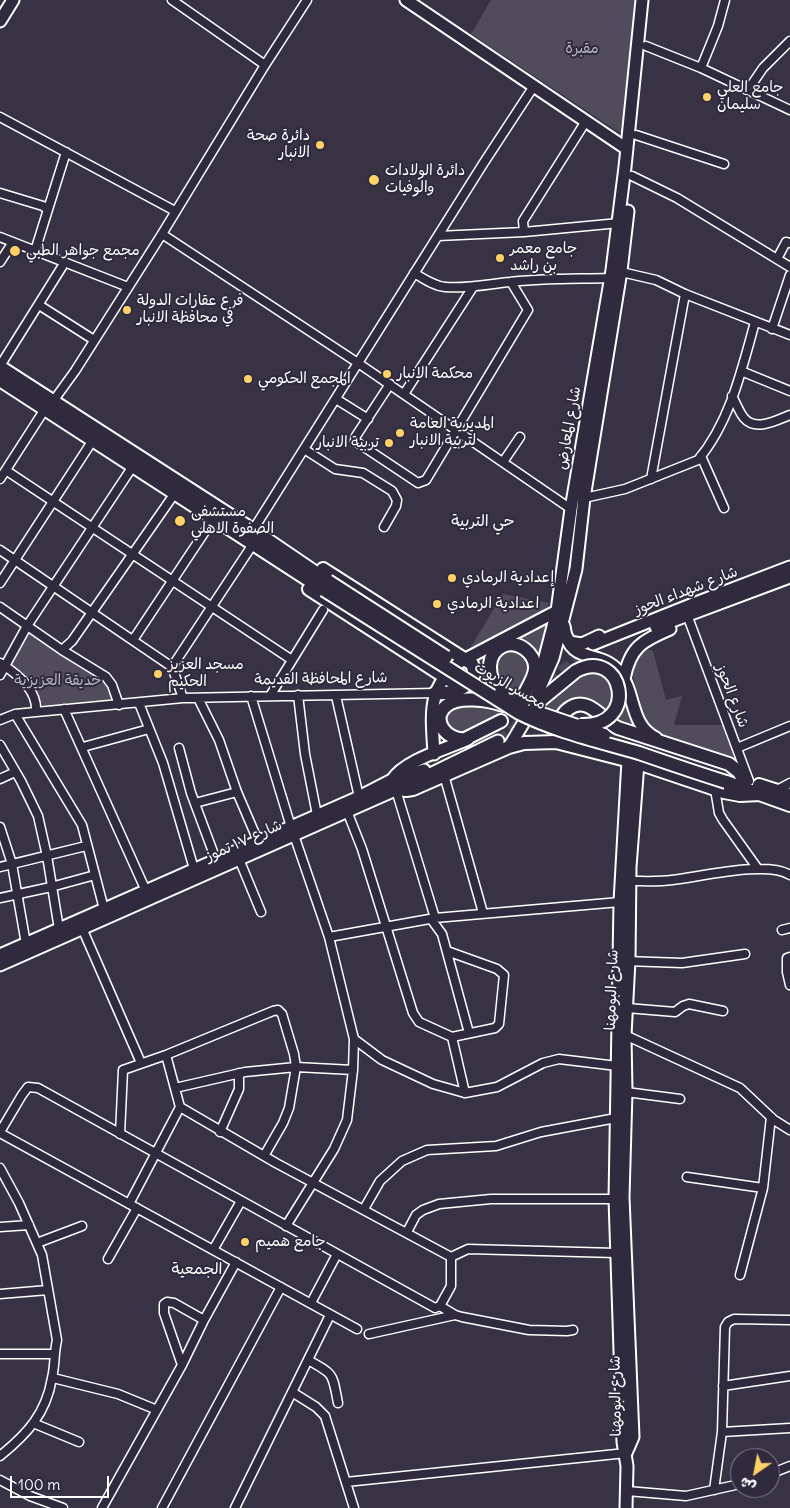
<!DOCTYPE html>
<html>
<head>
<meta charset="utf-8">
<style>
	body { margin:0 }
	#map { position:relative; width:790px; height:1508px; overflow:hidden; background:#373345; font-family:Delius,"Playpen Sans Arabic",sans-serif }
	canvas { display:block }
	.north { position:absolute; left:730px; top:1448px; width:50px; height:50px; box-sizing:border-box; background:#2f2a3d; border:1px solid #827f8b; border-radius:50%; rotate:213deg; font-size:14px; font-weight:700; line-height:20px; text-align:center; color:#fff }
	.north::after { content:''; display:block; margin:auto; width:18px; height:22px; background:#ffd166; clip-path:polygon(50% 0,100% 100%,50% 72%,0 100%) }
	.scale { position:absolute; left:10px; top:1476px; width:99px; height:22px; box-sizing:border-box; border:2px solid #fff; border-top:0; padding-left:6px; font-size:15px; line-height:18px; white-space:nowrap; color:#fff; -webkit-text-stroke:4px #2f2a3d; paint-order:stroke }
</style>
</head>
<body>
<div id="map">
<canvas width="790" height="1508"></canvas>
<div class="north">ش</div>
<div class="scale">100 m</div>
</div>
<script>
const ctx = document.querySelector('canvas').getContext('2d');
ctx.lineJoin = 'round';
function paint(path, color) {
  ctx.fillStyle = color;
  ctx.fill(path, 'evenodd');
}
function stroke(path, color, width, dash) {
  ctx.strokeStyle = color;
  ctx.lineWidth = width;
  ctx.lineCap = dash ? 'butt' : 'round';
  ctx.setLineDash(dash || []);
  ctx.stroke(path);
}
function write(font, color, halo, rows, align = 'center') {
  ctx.font = font + ' Delius,"Playpen Sans Arabic",sans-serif';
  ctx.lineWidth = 4;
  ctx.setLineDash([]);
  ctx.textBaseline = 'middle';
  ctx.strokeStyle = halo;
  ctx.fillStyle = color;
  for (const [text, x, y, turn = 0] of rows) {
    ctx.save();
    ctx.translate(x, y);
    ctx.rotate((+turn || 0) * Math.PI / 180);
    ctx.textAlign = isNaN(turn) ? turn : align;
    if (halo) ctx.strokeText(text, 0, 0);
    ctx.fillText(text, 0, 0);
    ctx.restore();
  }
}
paint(new Path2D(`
	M491,0H636L623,135L471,34Z
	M503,594L550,603L544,610L475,648H470Z
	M549,622L540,661L515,641Z
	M27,626L109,681L119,705L38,712L30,690L6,667Z
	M644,648L653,651L666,700L682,696L674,725H723L734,755L731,758L658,733L649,726L645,719L633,676L634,663Z
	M515,650L525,654L531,669L521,693L496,678L492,664L504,651Z
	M593,668L622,689L632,724C626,722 619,721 613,718C607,715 604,709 599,704C584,690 566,697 556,712L544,707L567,681Z
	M488,704L503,715L466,734L449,731L444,716L451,707Z`), '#514c5c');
stroke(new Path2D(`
	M538,695L564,669L596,650
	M498,741L509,734L522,721`), '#4b4758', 11, [11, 5.5]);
const street = new Path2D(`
	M172,0L265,65
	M646,46L701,68L790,110
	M701,68L718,26L725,0
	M748,90L763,68L790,41
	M0,117L175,211
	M636,135L724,164
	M632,176L677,198L790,267
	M0,193L43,206L47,209
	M524,232L523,221L586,121
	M162,234L358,363L571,509
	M438,236L524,232L619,223
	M0,237L128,287
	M35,251L66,152
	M777,259L786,242L790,243
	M0,262L13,242
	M617,271L656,280L685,294L790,335
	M414,273C424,279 434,286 445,287C467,289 489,284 510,282C543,278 577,279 610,278
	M39,305L94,340
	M772,329L790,275
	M0,366L65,262
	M741,371L790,391
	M390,384L356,436L355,441L418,483L426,480L528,310L511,282
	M404,394L473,287
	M732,396C736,403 739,412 744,418C756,432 777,420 790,415
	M336,399L368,419
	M54,400L75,371L162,234L265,65L307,0
	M304,449L335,469L363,473L392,491L397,500L396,506L384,527
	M701,456L724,508
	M503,462L520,437
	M7,471L292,660
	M0,479L45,409
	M651,479L685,294
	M584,498L625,489L698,460C730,422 742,369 755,322
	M253,530L483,164L534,86
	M0,550L172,667L183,698
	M0,583L93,440
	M0,607L62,650L106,677L112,685L119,705
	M689,620L749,781
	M133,640L214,518
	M62,650L72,641L175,493
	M0,663C16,673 38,690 36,712
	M172,667L253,544
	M0,675L27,626L133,466
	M298,695L305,754L317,815
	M251,696L291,827
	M270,696L323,610
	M336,696L359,797
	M198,698L219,740L237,792L258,841
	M139,703L163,763L194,869
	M64,709L146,891
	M15,714L82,825L104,909
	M0,720L15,714L183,698L435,693
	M0,745L21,781L38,816L47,856L59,929
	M83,747L149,729
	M179,748L191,793L216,860
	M737,748L790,726
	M444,775L483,913
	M0,779L15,772
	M715,789L719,813L723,820L758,869
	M396,790L435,918
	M777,790L790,783
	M195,803L237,792
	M347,811L362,849L413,1013L419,1022L452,1037L465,1093
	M0,827L12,864L26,944
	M239,859L261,912
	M0,867L86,846
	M629,881C643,881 658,882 672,880C700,877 768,860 790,875
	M0,898L51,887L95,875
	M431,919L442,934L469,1033
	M82,928L141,1063
	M782,930L790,928
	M329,937L435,918L620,902
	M447,951L497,969L504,975L499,1024L495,1028L452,1037
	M790,957L787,958V972L790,985
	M625,961L682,963L745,954
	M627,1008L675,1012L683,1006L689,1004L723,1011
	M625,1035L740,1088L774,1120L790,1130
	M354,1039L382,1060L433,1084L465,1093L497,1087L543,1063L559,1059L617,1066
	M175,1088L245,1072L296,1067L353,1070
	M626,1092L680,1099
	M180,1107L276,1163L451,1257
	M0,1132L22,1095L28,1087L38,1088L435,1308L440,1306L451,1286V1257
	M220,1132L239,1089V1073
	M0,1133L357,1329
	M120,1134L123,1070L166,1055L273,1011L278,1010L282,1014L294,1054L296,1067L289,1108L283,1123L264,1156
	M0,1168L19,1203L42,1255L57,1340C54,1353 55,1366 52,1378C46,1414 27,1434 0,1456
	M687,1177L763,1188
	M129,1204L180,1107L166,1055
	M364,1209L380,1181L402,1161L427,1150L496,1146L541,1132L616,1118
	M286,1226L334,1149L347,1120L353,1070L354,1039L329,937L294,835
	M0,1227L29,1225
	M407,1232L416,1215L423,1210L439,1204L491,1199H615
	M37,1243L82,1226
	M213,1250L241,1201
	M451,1257L468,1249L616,1253
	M108,1259L137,1208
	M740,1275L763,1188L771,1117
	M0,1294L48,1290
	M311,1303L337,1254
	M440,1306L455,1315L462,1317L529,1330L567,1331L573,1330
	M369,1334L455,1315
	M0,1354H54
	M308,1360C335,1375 332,1373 338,1403
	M182,1365L164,1313V1304L167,1302L174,1303L204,1320
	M53,1378L118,1394L157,1410
	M723,1386L790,1376
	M292,1392L316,1407L325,1416L354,1508
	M33,1423L79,1442
	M722,1432L790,1428
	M770,1474L790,1466
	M0,1480L30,1496L63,1508
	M346,1482L626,1453
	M714,1490L722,1432L725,1327L728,1322L734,1319L790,1320
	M627,1491L686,1496L740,1484
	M102,1508L182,1365L204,1320L236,1262
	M162,1508L281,1287
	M235,1508L330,1315`);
const secondary = new Path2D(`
	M406,0L627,149
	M0,21L13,0
	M564,626C569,667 600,648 619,672C636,692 629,725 656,738
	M656,627L790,577
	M567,637L569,642L582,644L599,636
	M593,644L693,604L790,567
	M624,679C630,647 642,641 670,629
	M535,684L543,665L557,611L571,509L612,270L625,167L642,0
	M509,747L527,717L553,658L576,569L584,498L621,271L628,211
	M434,754C432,716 426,688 460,662L557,611
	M392,780C405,760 446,749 468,739
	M0,955L359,797L392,780L424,770
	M0,965L418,780L498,741
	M626,1453L633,1437L623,1197L626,1092L625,1035L629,961L630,867L638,763
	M626,1508L627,1466L623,1442L615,1199L620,902L628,760`);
const primary = new Path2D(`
	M0,367L253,530L328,581
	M0,380L324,590
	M323,569L472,664C482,685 451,695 435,693
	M309,589L462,688
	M498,690C488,677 485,654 503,646C518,639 536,654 535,669C534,681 524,690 522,702
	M531,708L576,671
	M501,721L465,739C447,741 430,720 446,706C458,695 489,700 503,705
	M561,731C559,723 561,715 567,710C587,693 602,720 618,728L729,764L739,772L743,779
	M726,782L790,805
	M759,785L790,795
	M399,789L406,790L413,789L509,747L524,743L556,742L638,763L724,792L740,795L760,794`);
stroke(street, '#fff', 11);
stroke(secondary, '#fff', 15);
stroke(primary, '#fff', 16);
stroke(street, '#2f2a3d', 8);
stroke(secondary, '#2f2a3d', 11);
stroke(primary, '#2f2a3d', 12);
const primaryBridge = new Path2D(`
	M328,581L446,657
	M324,590L519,713C557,732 598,741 639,753C668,763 697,773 726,782
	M576,671C623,646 641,728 580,725
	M501,692L542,714L604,735`);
stroke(primaryBridge, '#fff', 16, []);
stroke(primaryBridge, '#2f2a3d', 12);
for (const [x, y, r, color] of [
	[707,97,5,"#ffd166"],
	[320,145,5,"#ffd166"],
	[374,180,6,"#ffd166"],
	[15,251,6,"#ffd166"],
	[500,258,5,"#ffd166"],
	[127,310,5,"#ffd166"],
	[387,374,5,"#ffd166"],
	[248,379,5,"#ffd166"],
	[400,433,5,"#ffd166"],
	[389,443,5,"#ffd166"],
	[180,521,6,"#ffd166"],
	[452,578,5,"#ffd166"],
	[437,604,5,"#ffd166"],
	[158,674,5,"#ffd166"],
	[245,1242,5,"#ffd166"]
]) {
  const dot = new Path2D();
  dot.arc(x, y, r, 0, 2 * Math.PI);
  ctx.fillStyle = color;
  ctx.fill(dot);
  stroke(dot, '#2f2a3d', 2);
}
write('15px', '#b9b7be', '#2f2a3d', [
	["مقبرة",582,49],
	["حديقة العزيزية",58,681]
]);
write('15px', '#fff', '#2f2a3d', [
	["جامع العلي",717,88],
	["سليمان",717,105],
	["دائرة صحة",310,136,"right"],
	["الانبار",310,153,"right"],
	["دائرة الولادات",385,171],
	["والوفيات",385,188],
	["جامع معمر",510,249],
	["بن راشد",510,266],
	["مجمع جواهر الطبي",26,251],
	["فرع عقارات الدولة",137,301],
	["في محافظة الانبار",137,318],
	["محكمة الانبار",397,374],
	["المجمع الحكومي",258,379],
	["المديرية العامة",410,424],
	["لتربية الانبار",410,441],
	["تربية الانبار",379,443,"right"],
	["مستشفى",191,512],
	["الصفوة الاهلي",191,529],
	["إعدادية الرمادي",462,578],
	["اعدادية الرمادي",447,604],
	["مسجد العزيز",168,665],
	["الحكيم",168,682],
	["جامع هميم",255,1242]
], 'left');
write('15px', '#fff', '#2f2a3d', [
	["شارع المعارض",569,428,-80],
	["شارع شهداء الحوز",686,591,-21],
	["شارع المحافظة القديمة",321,679,-1],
	["مجسر الزيوت",510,686,30],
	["شارع الحوز",732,696,69],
	["شارع ١٧ تموز",244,841,-24],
	["شارع البومهنا",612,990,-88],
	["شارع البومهنا",616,1396,-91]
]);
write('16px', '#fff', '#2f2a3d', [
	["حي التربية",483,521],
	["الجمعية",197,1269]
]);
</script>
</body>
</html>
